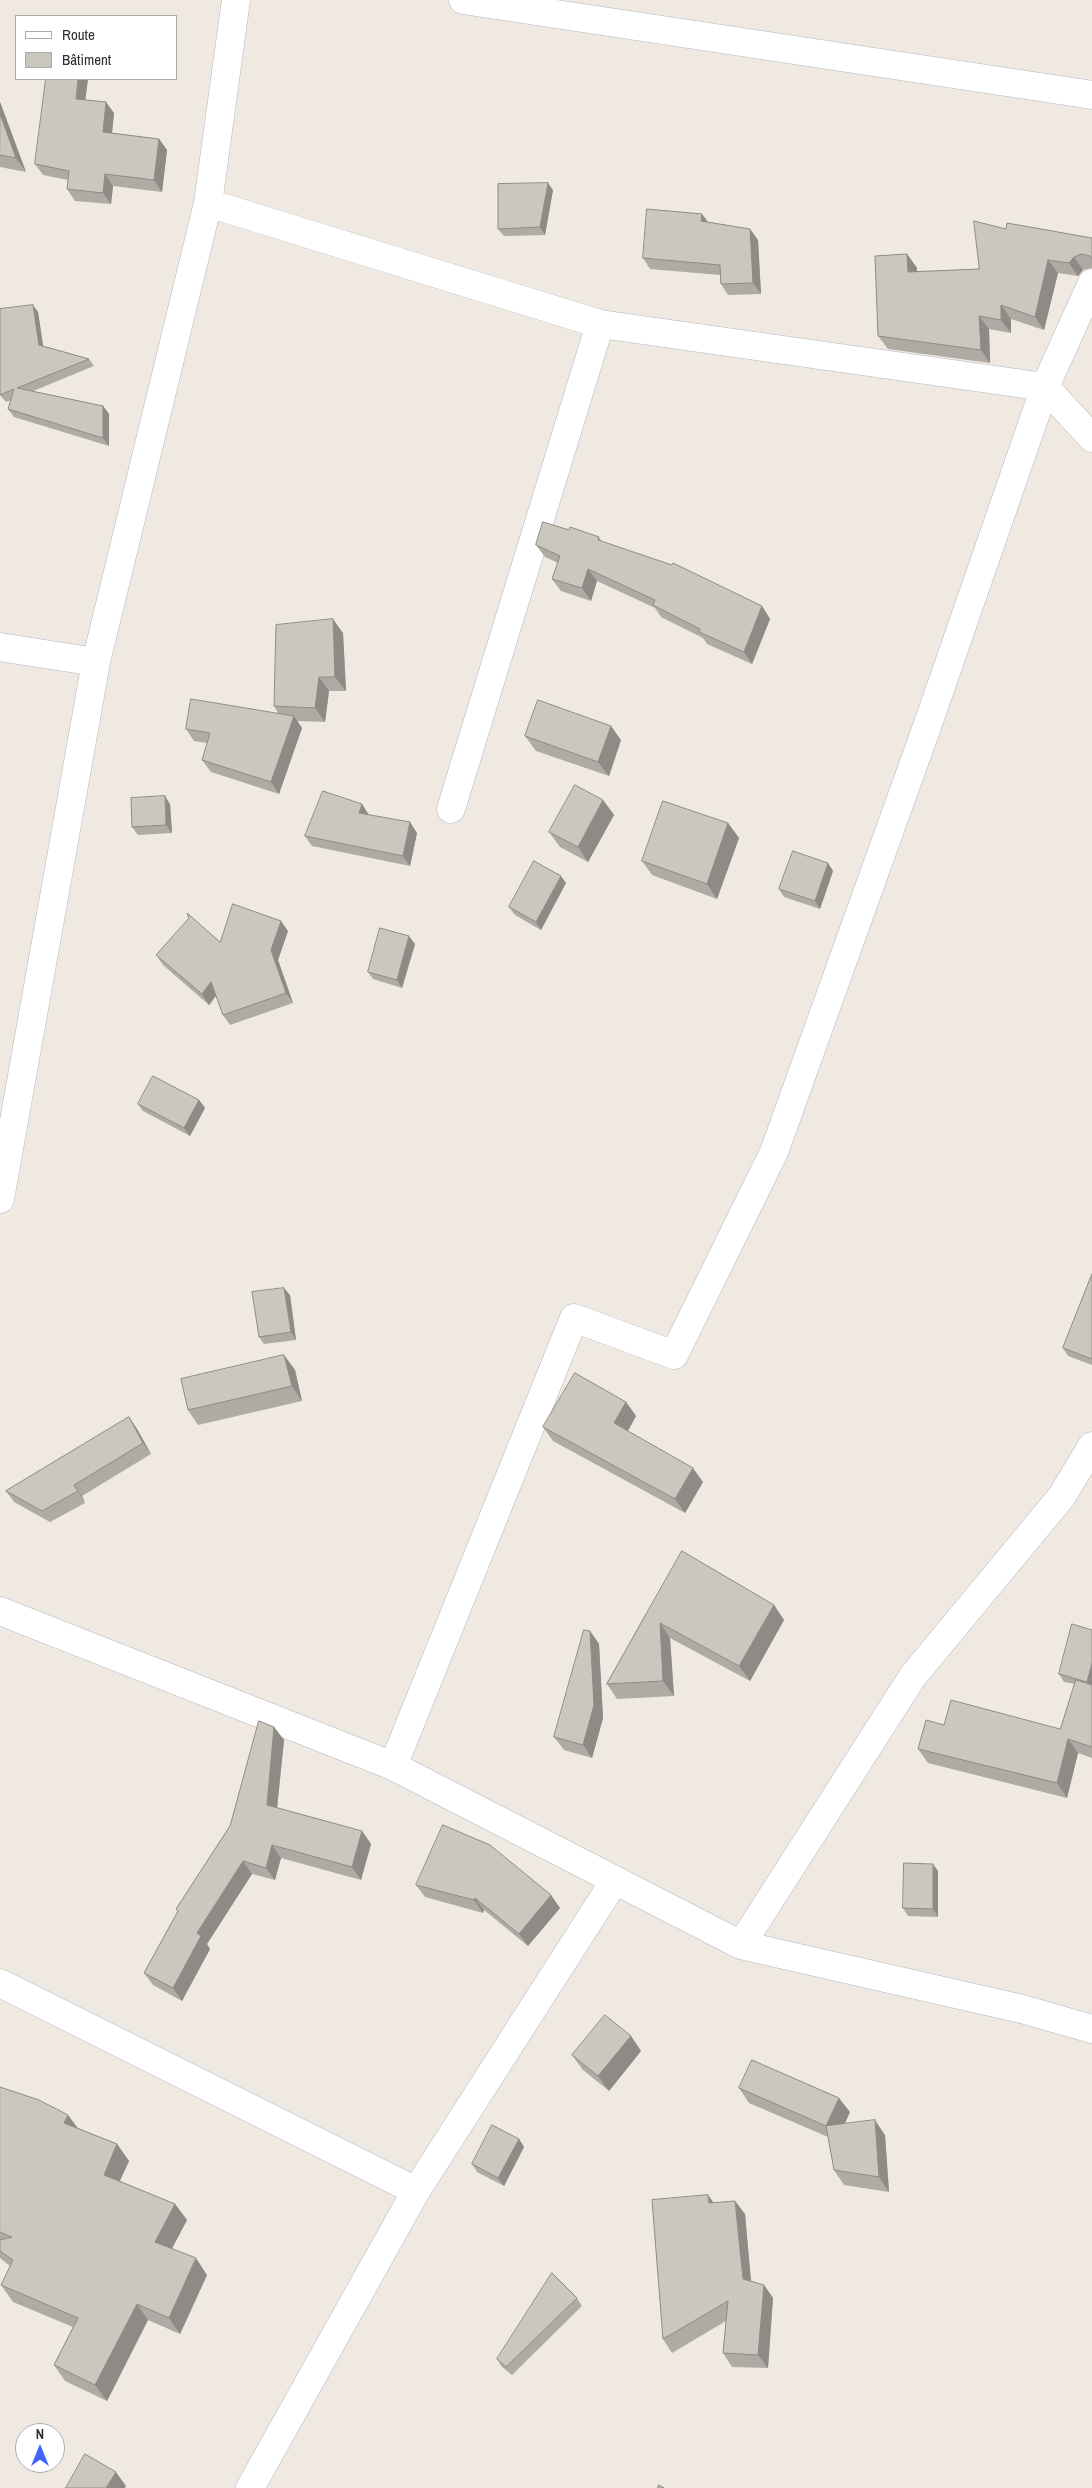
<!DOCTYPE html>
<html>
<head>
<meta charset="utf-8">
<style>
	body { margin:0 }
	#map { position:relative; width:1092px; height:2488px; overflow:hidden; background:#efe9e1; font-family:"Archivo Narrow",sans-serif }
	canvas { display:block }
	.legend { position:absolute; left:15px; top:15px; width:162px; height:65px; box-sizing:border-box; background:#fff; border:1px solid #ababab; margin:0; padding:6px 9px; list-style:none; font-size:15px; color:#2e2e2e }
	.legend li { display:flex; align-items:center; gap:10px; height:25px }
	.legend b { width:25px; border:1px solid #ababab }
	.north { position:absolute; left:15px; top:2423px; width:50px; height:50px; box-sizing:border-box; background:#fff; border:1px solid #ababab; border-radius:50%; rotate:0deg; font-size:14px; font-weight:700; line-height:20px; text-align:center; color:#2e2e2e }
	.north::after { content:''; display:block; margin:auto; width:18px; height:22px; background:#4264fb; clip-path:polygon(50% 0,100% 100%,50% 72%,0 100%) }
</style>
</head>
<body>
<div id="map">
<canvas width="1092" height="2488"></canvas>
<ul class="legend">
<li><b style="height:6px;background:#fff"></b>Route</li>
<li><b style="height:14px;background:#cbc7bf"></b>Bâtiment</li>
</ul>
<div class="north">N</div>
</div>
<script>
const ctx = document.querySelector('canvas').getContext('2d');
ctx.lineJoin = 'round';
function stroke(path, color, width, dash) {
  ctx.strokeStyle = color;
  ctx.lineWidth = width;
  ctx.lineCap = dash ? 'butt' : 'round';
  ctx.setLineDash(dash || []);
  ctx.stroke(path);
}
function paint(path, color) {
  ctx.fillStyle = color;
  ctx.fill(path, 'evenodd');
}
const minor = new Path2D(`
	M463,0L1092,95
	M208,203L600,324L1045,387L1092,438
	M0,647L96,662
	M451,809L600,324
	M0,1199L96,662L208,203L236,0
	M0,1611L393,1766L741,1945L1022,2009L1092,2029
	M393,1766L574,1318L674,1355L774,1152L929,721L1045,387L1092,283
	M741,1945L913,1676L1062,1496L1092,1446
	M0,1983L416,2191L250,2488
	M416,2191L615,1880`);
stroke(minor, '#b4b7c1', 29);
stroke(minor, '#fff', 28);
paint(new Path2D(`
	M88,79L85,100L114,113L112,133L159,139L167,150L162,192L113,186L111,204L75,201L67,189L68,180L43,175L35,164Z
	M0,102L26,172L0,167Z
	M553,190L545,235L504,236L498,229Z
	M702,214L708,222L750,229L758,240L761,294L728,295L721,284L720,275L650,269L643,258Z
	M1006,229L1092,238V268L1083,270L1078,276L1058,273L1044,330L1011,319V333L989,329L990,363L888,349L878,336L907,254L917,268V272L979,269Z
	M38,312L43,346L89,359L94,366L33,391L103,406L109,414V446L14,417L8,409L11,400L6,402L0,395Z
	M569,530L599,537L602,542L762,606L770,619L752,664L707,644L703,638L661,617L655,608L597,581L591,601L561,591L552,579L558,563L545,557L536,545Z
	M343,633L346,691H329L325,722L297,721L302,728L279,794L211,772L202,760L207,743L194,741L186,729L278,713L274,706Z
	M525,736L621,740L609,776L536,751Z
	M603,800L614,815L588,862L560,847L549,832Z
	M170,804L172,833L138,835L132,827Z
	M728,823L739,838L717,899L652,875L642,861Z
	M417,833L410,866L312,846L305,836Z
	M828,863L833,871L820,909L784,897L779,889Z
	M566,883L541,930L515,915L509,907Z
	M288,931L278,960L293,1003L230,1025L223,1015L216,996L209,1005L163,965L156,955L220,942Z
	M415,944L402,988L373,979L368,972Z
	M199,1100L205,1108L190,1136L143,1111L138,1104Z
	M1092,1274V1365L1068,1356L1063,1348Z
	M290,1295L296,1340L264,1344L259,1337Z
	M284,1355L295,1370L302,1401L198,1425L188,1410Z
	M626,1402L636,1416L628,1431L703,1482L685,1513L553,1441L543,1427Z
	M129,1417L137,1429L151,1454L82,1496L85,1503L50,1522L14,1502L6,1491Z
	M774,1605L784,1620L750,1681L670,1638L674,1696L617,1699L607,1684L645,1615Z
	M1092,1630V1758L1078,1753L1067,1798L928,1763L918,1749L944,1725L1060,1729L1075,1684L1064,1682L1059,1674Z
	M590,1631L599,1644L603,1718L592,1758L564,1750L554,1737Z
	M274,1727L284,1740L277,1808L362,1831L371,1844L361,1880L281,1858L275,1880L252,1874L207,1944L210,1949L182,2001L153,1985L144,1973L178,1911L176,1909L230,1826Z
	M938,1871V1917L908,1916L903,1908Z
	M416,1885L560,1908L528,1946L484,1910L483,1913L425,1897Z
	M631,2036L641,2051L609,2091L583,2070L572,2055Z
	M0,2087L78,2128L117,2144L129,2161L120,2181L175,2204L187,2220L172,2248L207,2275L180,2334L148,2320L107,2401L65,2381L54,2365L73,2327L13,2302L1,2285L10,2266L0,2258Z
	M739,2088L850,2112L844,2124L885,2135L889,2192L844,2185L834,2170L828,2137L749,2103Z
	M519,2139L524,2147L504,2186L477,2172L472,2164Z
	M708,2195L714,2203L735,2201L745,2214L751,2281L764,2285L773,2298L768,2368L732,2367L723,2353L726,2321L672,2353L663,2339Z
	M577,2298L582,2306L512,2375L502,2367L497,2359Z`), '#afaba4');
paint(new Path2D(`
	M78,79H88L84,110L76,99Z
	M0,102L26,172L16,158L0,114Z
	M106,102L114,113L111,143L103,132Z
	M159,139L167,150L162,192L154,180Z
	M105,174L113,186L111,204L103,193Z
	M548,183L553,190L545,235L540,227Z
	M702,214L710,225L701,221Z
	M750,229L758,240L761,294L753,283Z
	M907,254L917,268V285L908,272Z
	M1074,257L1083,270L1078,276L1069,263Z
	M1048,260L1058,273L1044,330L1035,317Z
	M33,305L38,312L44,352L39,345Z
	M1001,305L1011,319V333L1001,320Z
	M979,316L989,329L990,363L981,350Z
	M103,406L109,414V446L103,438Z
	M588,569L597,581L591,601L582,588Z
	M762,606L770,619L752,664L744,652Z
	M333,619L343,633L346,691L335,677Z
	M319,677L329,691L325,722L315,708Z
	M294,716L302,728L279,794L271,782Z
	M611,726L621,740L609,776L598,762Z
	M165,796L170,804L172,833L166,825Z
	M603,800L614,815L588,862L578,847Z
	M362,804L369,815L359,813Z
	M410,822L417,833L410,866L403,856Z
	M728,823L739,838L717,899L707,884Z
	M828,863L833,871L820,909L815,901Z
	M561,876L566,883L541,930L536,922Z
	M281,921L288,931L278,960L293,1003L286,993L271,950Z
	M409,936L415,944L402,988L397,980Z
	M211,982L218,993L209,1005L202,994Z
	M199,1100L205,1108L190,1136L184,1128Z
	M284,1288L290,1295L296,1340L291,1332Z
	M284,1355L295,1370L302,1401L292,1386Z
	M626,1402L636,1416L624,1438L614,1423Z
	M129,1417L137,1429L151,1454L143,1443Z
	M693,1468L703,1482L685,1513L675,1499Z
	M74,1485L82,1496L85,1503L78,1491Z
	M774,1605L784,1620L750,1681L739,1666Z
	M660,1623L670,1638L674,1696L663,1681Z
	M590,1631L599,1644L603,1718L592,1758L583,1745Z
	M1092,1663V1689L1087,1682Z
	M274,1727L284,1740L276,1818L267,1805Z
	M1068,1739L1078,1753L1067,1798L1057,1783Z
	M362,1831L371,1844L361,1880L352,1867Z
	M272,1845L281,1858L275,1880L266,1868Z
	M243,1861L252,1874L207,1944L210,1949L182,2001L173,1988L197,1933Z
	M933,1864L938,1871V1917L933,1909Z
	M551,1895L560,1908L528,1946L519,1934Z
	M475,1898L484,1910L483,1913L474,1900Z
	M631,2036L641,2051L609,2091L598,2076Z
	M839,2098L850,2112L837,2141L826,2126Z
	M68,2115L80,2131L64,2123Z
	M875,2120L885,2135L889,2192L879,2177Z
	M519,2139L524,2147L504,2186L498,2178Z
	M117,2144L129,2161L115,2191L104,2175Z
	M708,2195L717,2208L709,2203Z
	M735,2201L745,2214L752,2293L743,2279Z
	M175,2204L187,2220L167,2258L155,2242Z
	M196,2258L207,2275L180,2334L169,2318Z
	M764,2285L773,2298L768,2368L758,2355Z
	M137,2304L148,2320L107,2401L95,2385Z
	M116,2472L126,2486L125,2488H106Z`), '#8e8b86');
const building = new Path2D(`
	M46,79H78L76,99L106,102L103,132L159,139L154,180L105,174L103,193L67,189L69,171L35,164Z
	M0,114L16,158L0,155Z
	M548,183L540,227L498,229V184Z
	M647,209L702,214L701,221L750,229L753,283L721,284L720,265L643,258Z
	M974,221L1006,229L1007,223L1092,238V259L1090,256L1082,254L1074,257L1069,263L1048,260L1035,317L1001,305V320L979,316L981,350L878,336L875,256L907,254L908,272L979,269Z
	M33,305L39,345L89,359L17,388L103,406V438L8,409L14,389L0,395V309Z
	M543,522L569,530L570,527L599,537L598,540L672,565L673,563L762,606L744,652L699,632L700,629L653,605L655,600L588,569L582,588L552,579L560,556L536,545Z
	M333,619L335,677H319L315,708L274,706L276,625Z
	M191,699L294,716L271,782L202,760L210,733L186,729Z
	M538,700L611,726L598,762L525,736Z
	M575,785L603,800L578,847L549,832Z
	M323,791L362,804L359,813L410,822L403,856L305,836Z
	M165,796L166,825L132,827L131,798Z
	M663,801L728,823L707,884L642,861Z
	M793,851L828,863L815,901L779,889Z
	M534,861L561,876L536,922L509,907Z
	M233,904L281,921L271,950L286,993L223,1015L211,982L202,994L156,955L189,918L187,913L220,942Z
	M380,928L409,936L397,980L368,972Z
	M153,1076L199,1100L184,1128L138,1104Z
	M1092,1274V1359L1063,1348Z
	M284,1288L291,1332L259,1337L252,1292Z
	M284,1355L292,1386L188,1410L181,1379Z
	M575,1373L626,1402L614,1423L693,1468L675,1499L543,1427Z
	M129,1417L143,1443L74,1485L78,1491L42,1511L6,1491Z
	M682,1551L774,1605L739,1666L660,1623L663,1681L607,1684Z
	M1072,1624L1092,1630V1663L1087,1682L1059,1674Z
	M584,1630L590,1631L594,1705L583,1745L554,1737Z
	M1076,1680L1092,1685V1747L1068,1739L1057,1783L918,1749L926,1720L944,1725L951,1700L1060,1729Z
	M259,1721L274,1727L267,1805L362,1831L352,1867L272,1845L266,1868L243,1861L197,1933L201,1936L173,1988L144,1973L178,1911L176,1909L230,1826Z
	M443,1825L490,1845L551,1895L519,1934L475,1898L474,1900L416,1885Z
	M904,1863L933,1864V1909L903,1908Z
	M605,2015L631,2036L598,2076L572,2055Z
	M752,2060L839,2098L826,2126L739,2088Z
	M0,2087L39,2100L68,2115L64,2123L117,2144L104,2175L175,2204L155,2242L196,2258L169,2318L137,2304L95,2385L54,2365L78,2318L1,2285L13,2260L0,2251V2240L12,2237L0,2232Z
	M875,2120L879,2177L834,2170L826,2126Z
	M492,2125L519,2139L498,2178L472,2164Z
	M708,2195L709,2203L735,2201L743,2279L764,2285L758,2355L723,2353L728,2301L663,2339L652,2200Z
	M552,2273L577,2298L506,2367L497,2359Z
	M85,2454L116,2472L106,2488H66Z
	M659,2485L664,2488H658Z`);
paint(building, '#cbc7bf');
stroke(building, '#8e8b86', 1);
</script>
</body>
</html>
